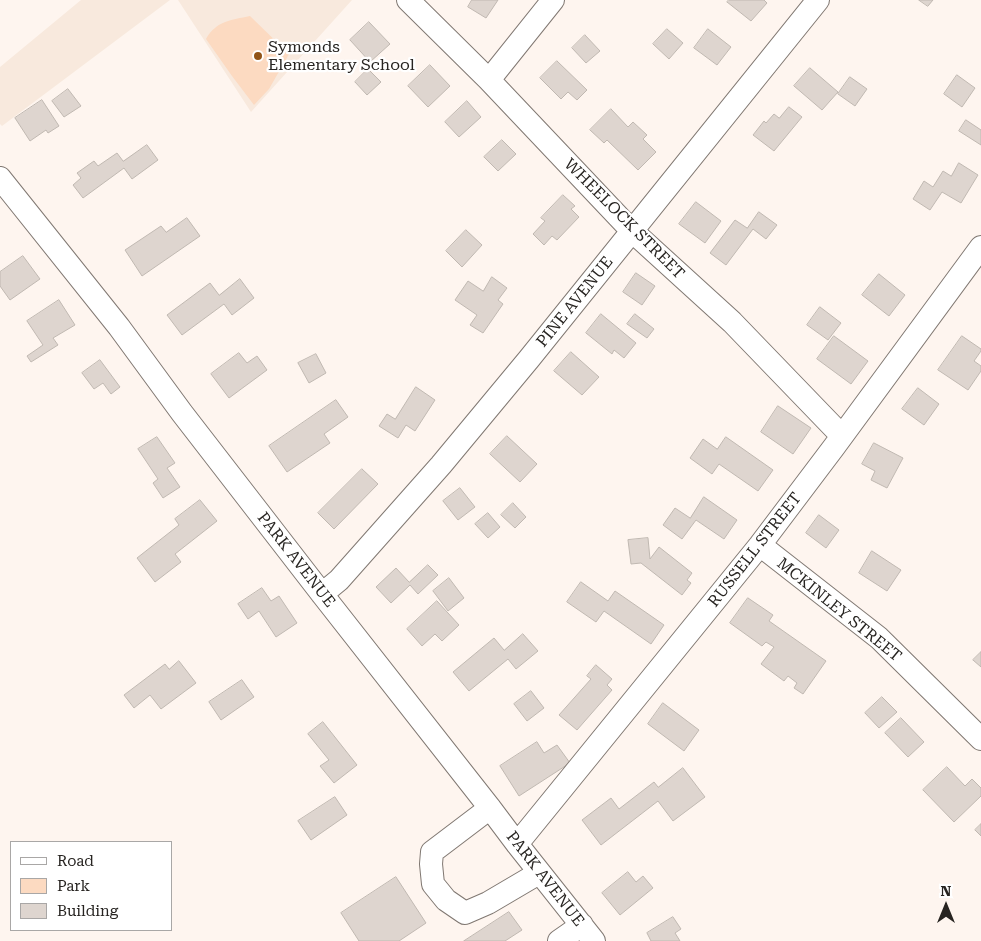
<!DOCTYPE html>
<html>
<head>
<meta charset="utf-8">
<style>
	body { margin:0 }
	#map { position:relative; width:981px; height:941px; overflow:hidden; background:#fef5ef; font-family:"Roboto Serif",serif }
	canvas { display:block }
	.legend { position:absolute; left:10px; top:841px; width:162px; height:90px; box-sizing:border-box; background:#fff; border:1px solid #a9a7a6; margin:0; padding:6px 9px; list-style:none; font-size:15px; color:#272421 }
	.legend li { display:flex; align-items:center; gap:10px; height:25px }
	.legend b { width:25px; border:1px solid #a9a7a6 }
	.north { position:absolute; left:921px; top:881px; width:50px; height:50px; -webkit-text-stroke:4px #fff; paint-order:stroke; rotate:0deg; font-size:14px; font-weight:700; line-height:20px; text-align:center; color:#272421 }
	.north::after { content:''; display:block; margin:auto; width:18px; height:22px; background:#272421; clip-path:polygon(50% 0,100% 100%,50% 72%,0 100%) }
</style>
</head>
<body>
<div id="map">
<canvas width="981" height="941"></canvas>
<ul class="legend">
<li><b style="height:6px;background:#fff"></b>Road</li>
<li><b style="height:14px;background:#fcdac1"></b>Park</li>
<li><b style="height:14px;background:#ded5cf"></b>Building</li>
</ul>
<div class="north">N</div>
</div>
<script>
const ctx = document.querySelector('canvas').getContext('2d');
ctx.lineJoin = 'round';
function paint(path, color) {
  ctx.fillStyle = color;
  ctx.fill(path, 'evenodd');
}
function stroke(path, color, width, dash) {
  ctx.strokeStyle = color;
  ctx.lineWidth = width;
  ctx.lineCap = dash ? 'butt' : 'round';
  ctx.setLineDash(dash || []);
  ctx.stroke(path);
}
function write(font, color, halo, rows, align = 'center') {
  ctx.font = font + ' "Roboto Serif",serif';
  ctx.lineWidth = 4.5;
  ctx.setLineDash([]);
  ctx.textBaseline = 'middle';
  ctx.strokeStyle = halo;
  ctx.fillStyle = color;
  for (const [text, x, y, turn = 0] of rows) {
    ctx.save();
    ctx.translate(x, y);
    ctx.rotate((+turn || 0) * Math.PI / 180);
    ctx.textAlign = isNaN(turn) ? turn : align;
    if (halo) ctx.strokeText(text, 0, 0);
    ctx.fillText(text, 0, 0);
    ctx.restore();
  }
}
paint(new Path2D(`
	M81,0H170L2,126L0,124V67Z
	M178,0H352L251,112Z`), '#f8e9dd');
paint(new Path2D(`
	M250,16L289,54L269,89L254,105L232,76L206,39C216,21 231,20 250,16Z`), '#fcdac1');
const building = new Path2D(`
	M472,0H498L486,18L468,7Z
	M729,0H764L767,3L751,21L727,2Z
	M919,0H933L928,6Z
	M369,22L390,44L370,62L350,40Z
	M667,29L683,43L669,59L653,44Z
	M708,29L731,47L717,65L694,48Z
	M585,35L600,51L586,63L572,48Z
	M557,61L587,90L577,100L568,92L561,99L540,78Z
	M430,65L450,86L428,107L408,86Z
	M810,68L838,92L822,110L794,86Z
	M368,69L381,82L367,95L355,82Z
	M957,75L975,88L962,107L944,94Z
	M850,77L867,89L855,106L838,94Z
	M68,89L81,106L64,117L52,101Z
	M42,100L59,126L48,133L46,130L30,141L15,118Z
	M467,101L481,117L459,137L445,122Z
	M789,107L802,117L774,151L753,135L764,121L766,123L774,114L779,118Z
	M611,109L628,127L633,122L647,135L643,139L656,152L638,170L607,140L604,143L590,130Z
	M966,120L981,130V145L959,131Z
	M502,140L516,154L498,171L484,157Z
	M147,145L158,160L132,179L124,168L83,198L73,185L81,178L77,173L94,161L98,166L117,153L123,161Z
	M959,163L978,175L961,203L942,192L930,210L913,199L924,181L933,187L943,171L951,176Z
	M563,195L575,206L571,209L579,217L557,240L552,236L544,245L533,234L545,221L541,218Z
	M696,202L721,221L705,243L679,224Z
	M759,212L777,225L766,239L753,229L726,265L710,253L735,220L747,228Z
	M187,218L200,236L142,276L125,250L161,226L166,232Z
	M466,230L482,245L462,267L446,251Z
	M23,256L40,279L10,300L0,286V272Z
	M636,273L655,286L642,305L623,292Z
	M879,274L905,295L889,316L862,295Z
	M492,277L507,288L498,300L503,304L483,333L470,325L477,315L455,300L468,281L483,291Z
	M240,279L254,298L232,315L224,304L182,335L167,315L210,283L219,295Z
	M59,300L75,325L53,338L58,345L31,362L27,356L43,345L27,321Z
	M820,307L841,323L828,340L807,325Z
	M601,314L636,343L624,358L614,350L612,354L586,333Z
	M635,314L654,329L647,338L627,324Z
	M834,336L868,361L851,384L817,359Z
	M962,336L981,349V351L974,361L981,366V371L968,390L938,370Z
	M571,352L599,377L582,395L554,371Z
	M239,353L247,363L257,356L267,370L229,398L211,374Z
	M316,354L326,373L309,383L298,363Z
	M100,360L120,387L111,394L103,383L94,389L82,373Z
	M416,387L435,400L415,431L406,425L398,438L379,426L387,414L395,419Z
	M918,388L939,404L924,425L902,409Z
	M336,400L348,417L324,434L330,443L287,472L269,446Z
	M778,406L811,428L793,454L761,432Z
	M507,436L537,464L520,482L490,454Z
	M157,437L175,463L167,468L180,487L163,498L153,483L158,479L138,449Z
	M726,437L773,470L758,491L719,464L712,474L690,458L703,439L717,449Z
	M874,443L903,458L887,488L871,480L875,471L862,464Z
	M362,469L378,484L334,529L318,513Z
	M460,488L475,507L458,520L443,501Z
	M704,497L737,520L724,539L696,520L682,539L663,525L675,508L690,518Z
	M200,500L217,521L175,554L181,562L155,582L137,558L179,525L175,519Z
	M513,503L526,517L515,528L501,515Z
	M488,513L500,527L488,538L475,524Z
	M819,515L839,530L826,548L806,533Z
	M648,538L650,559L659,547L692,573L687,580L691,583L682,595L641,563L631,564L628,540Z
	M872,551L901,570L887,591L859,573Z
	M428,565L438,575L418,594L410,585L391,603L376,587L396,568L409,582Z
	M449,578L464,598L448,611L433,591Z
	M581,582L608,601L615,591L664,625L651,644L604,611L596,622L567,602Z
	M262,588L271,601L279,596L297,623L276,637L259,611L248,619L238,604Z
	M748,598L773,615L769,621L826,661L803,694L794,688L797,683L788,676L784,681L761,664L774,647L766,642L762,646L730,623Z
	M437,601L459,625L442,641L435,634L422,646L407,629Z
	M523,634L538,651L516,669L508,659L469,691L453,672L494,638L504,650Z
	M981,652V667L973,660Z
	M179,661L196,683L161,709L150,695L134,708L124,695L165,664L169,669Z
	M596,665L612,679L607,685L612,690L577,730L559,715L591,679L587,676Z
	M242,680L254,697L221,720L209,702Z
	M531,691L544,708L527,721L514,704Z
	M882,697L897,712L879,728L865,713Z
	M663,703L699,730L684,751L648,724Z
	M901,718L924,742L908,757L885,733Z
	M323,722L357,765L334,783L320,766L329,760L308,734Z
	M537,742L544,753L557,745L570,763L519,796L500,766Z
	M947,767L965,786L972,779L981,788V796L954,822L923,790Z
	M683,768L705,797L673,821L658,801L601,845L582,820L611,798L619,809L654,782L658,787Z
	M335,797L347,815L311,840L298,821Z
	M981,824V836L975,830Z
	M628,872L636,882L643,876L653,888L620,915L602,893Z
	M396,877L426,923L399,941H359L341,913Z
	M509,912L522,930L505,941H464Z
	M673,917L681,929L675,933L680,941H651L647,933Z`);
paint(building, '#ded5cf');
stroke(building, '#c0b8b1', 1);
const minor = new Path2D(`
	M408,0L489,80L632,231L732,322L842,436
	M489,80L553,0
	M0,178L119,327L182,413L322,594L490,808L517,844L594,941
	M760,545L879,638L981,739
	M322,594L339,580L441,465L529,359L818,0
	M490,808L432,852L431,864L433,884L446,900L465,913L488,903L539,873
	M517,844L760,545L834,447L981,247
	M559,941L582,925`);
stroke(minor, '#807872', 24);
stroke(minor, '#fff', 22);
for (const [x, y, r, color] of [
	[258,56,5,"#915317"]
]) {
  const dot = new Path2D();
  dot.arc(x, y, r, 0, 2 * Math.PI);
  ctx.fillStyle = color;
  ctx.fill(dot);
  stroke(dot, '#fff', 2);
}
write('16px', '#272421', '#fff', [
	["Symonds",268,47],
	["Elementary School",268,65]
], 'left');
write('16px', '#272421', '#fff', [
	["WHEELOCK STREET",624,219,45],
	["PINE AVENUE",575,302,-51],
	["RUSSELL STREET",755,550,-52],
	["PARK AVENUE",296,560,52],
	["MCKINLEY STREET",839,610,39],
	["PARK AVENUE",545,879,52]
]);
</script>
</body>
</html>
